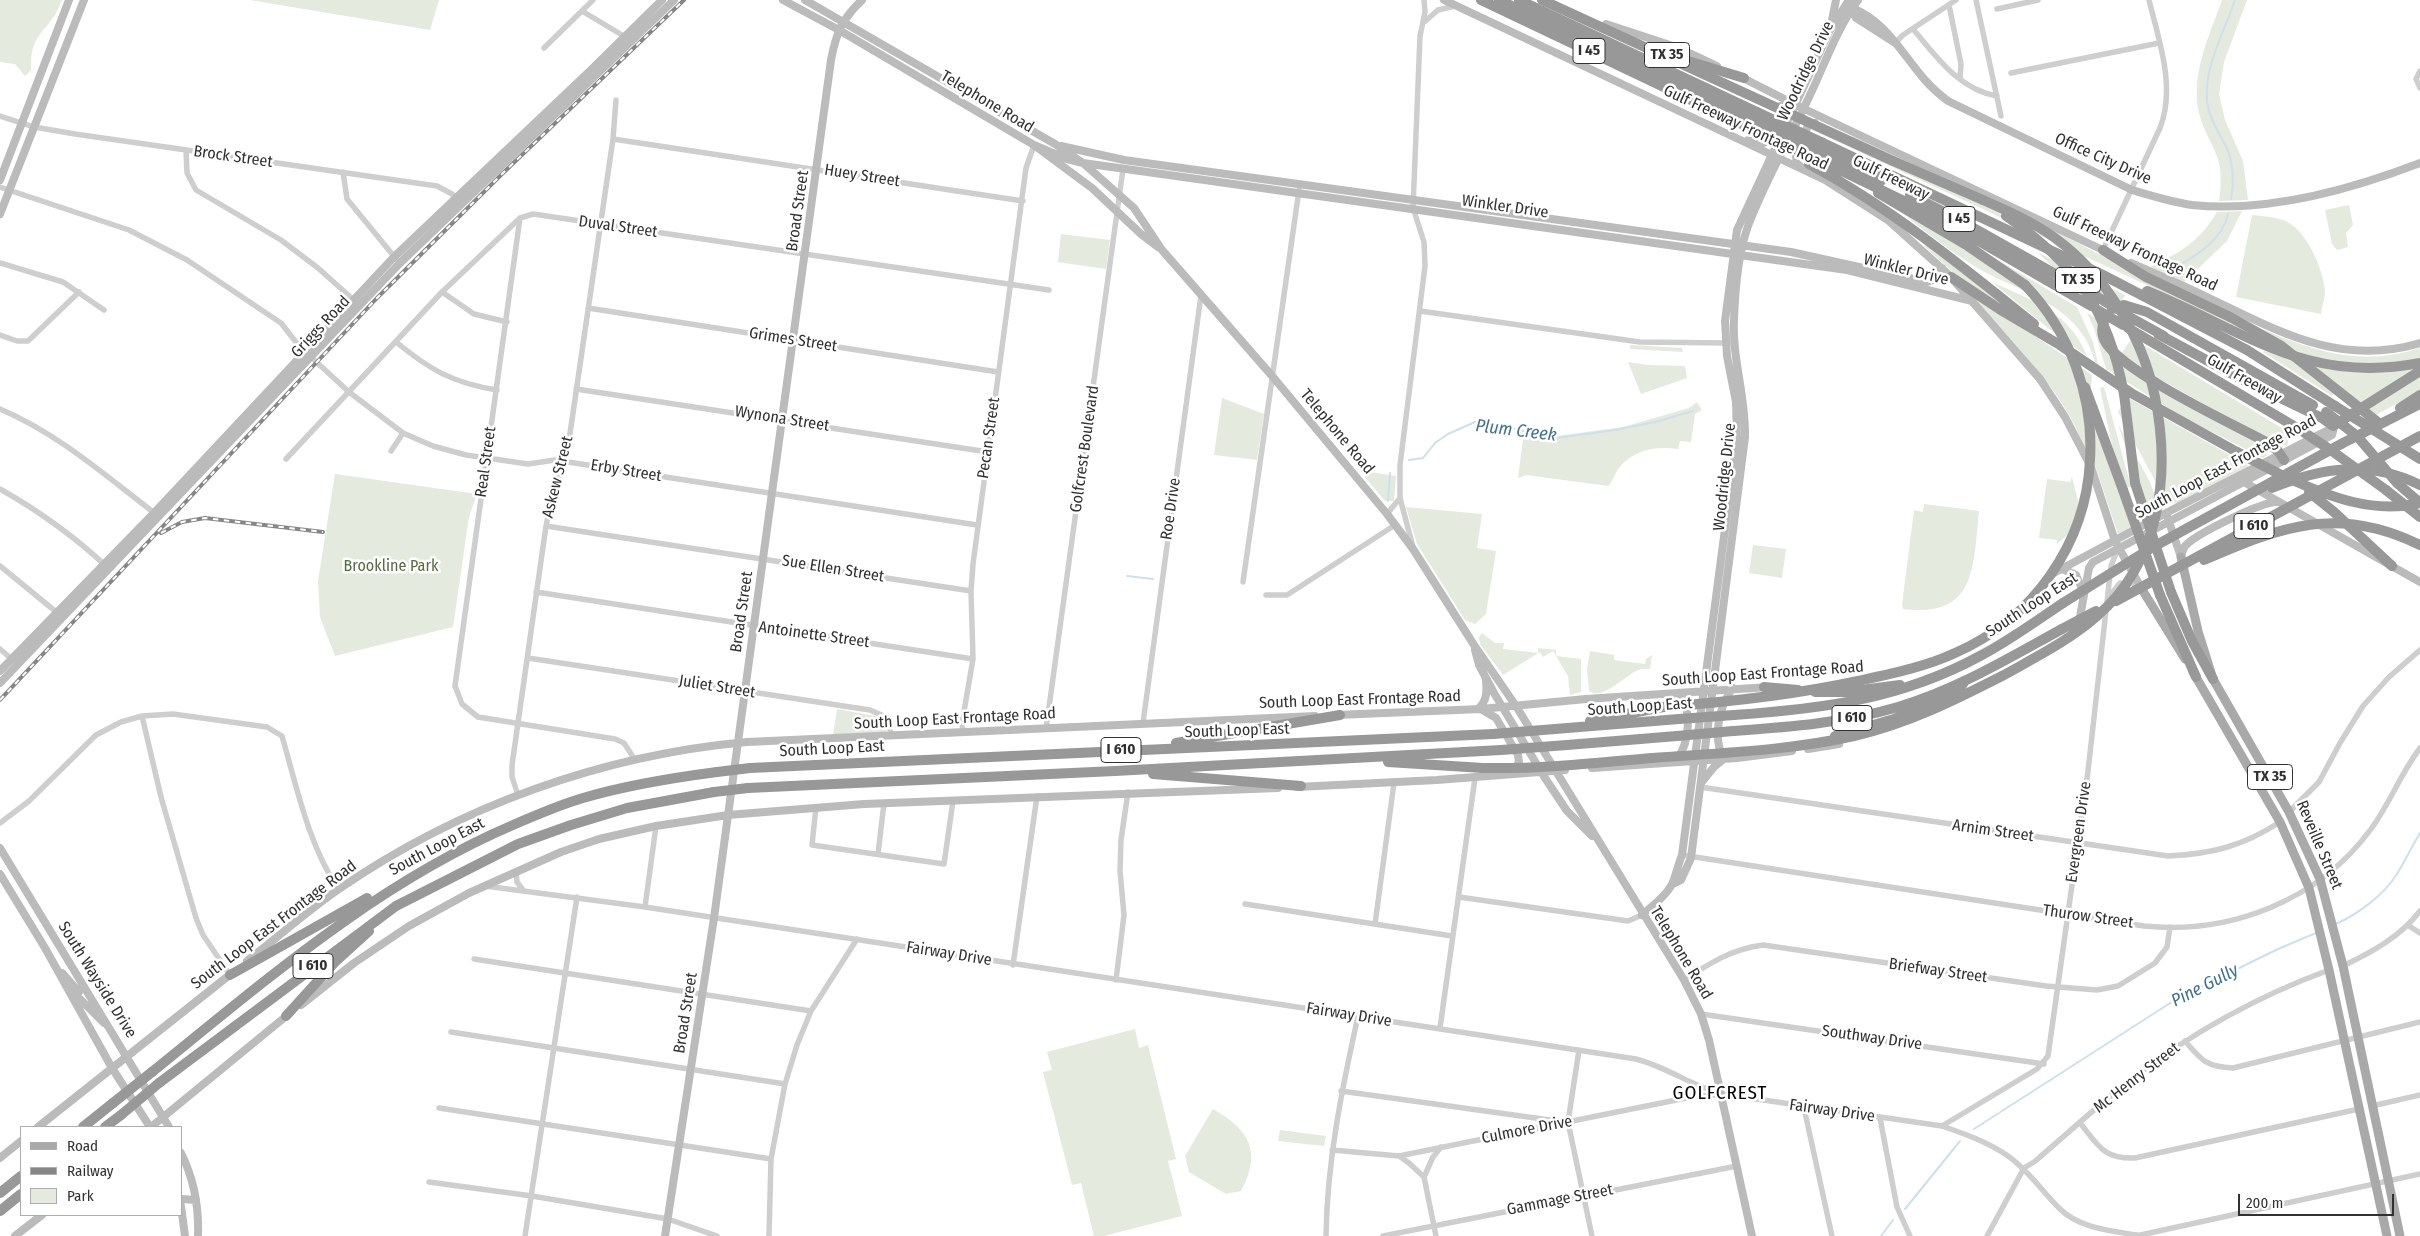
<!DOCTYPE html>
<html>
<head>
<meta charset="utf-8">
<style>
	body { margin:0 }
	#map { position:relative; width:2420px; height:1236px; overflow:hidden; background:#fff; font-family:"Fira Sans Condensed",sans-serif }
	canvas { display:block }
	.legend { position:absolute; left:20px; top:1126px; width:162px; height:90px; box-sizing:border-box; background:#fff; border:1px solid #adadad; margin:0; padding:6px 9px; list-style:none; font-size:15px; color:#313131 }
	.legend li { display:flex; align-items:center; gap:10px; height:25px }
	.legend b { width:25px; border:1px solid #adadad }
	.scale { position:absolute; left:2238px; top:1194px; width:156px; height:22px; box-sizing:border-box; border:2px solid #313131; border-top:0; padding-left:6px; font-size:15px; line-height:18px; white-space:nowrap; color:#313131; -webkit-text-stroke:4px #fff; paint-order:stroke }
</style>
</head>
<body>
<div id="map">
<canvas width="2420" height="1236"></canvas>
<ul class="legend">
<li><b style="height:6px;background:#a9a9a9"></b>Road</li>
<li><b style="height:6px;background:#868686"></b>Railway</li>
<li><b style="height:14px;background:#e4eadd"></b>Park</li>
</ul>
<div class="scale">200 m</div>
</div>
<script>
const ctx = document.querySelector('canvas').getContext('2d');
ctx.lineJoin = 'round';
function paint(path, color) {
  ctx.fillStyle = color;
  ctx.fill(path, 'evenodd');
}
function stroke(path, color, width, dash) {
  ctx.strokeStyle = color;
  ctx.lineWidth = width;
  ctx.lineCap = dash ? 'butt' : 'round';
  ctx.setLineDash(dash || []);
  ctx.stroke(path);
}
function write(font, color, halo, rows, align = 'center') {
  ctx.font = font + ' "Fira Sans Condensed",sans-serif';
  ctx.lineWidth = 5;
  ctx.setLineDash([]);
  ctx.textBaseline = 'middle';
  ctx.strokeStyle = halo;
  ctx.fillStyle = color;
  for (const [text, x, y, turn = 0] of rows) {
    ctx.save();
    ctx.translate(x, y);
    ctx.rotate((+turn || 0) * Math.PI / 180);
    ctx.textAlign = isNaN(turn) ? turn : align;
    if (halo) ctx.strokeText(text, 0, 0);
    ctx.fillText(text, 0, 0);
    ctx.restore();
  }
}
paint(new Path2D(`
	M0,0H62C51,32 29,30 31,70L25,76L15,64L0,62Z
	M250,0H439L430,30Z
	M2222,0H2247L2224,62L2219,94L2225,120L2243,161L2248,200L2219,201C2221,187 2222,173 2218,159C2212,142 2201,127 2198,108C2192,71 2210,34 2222,0Z
	M1810,129L1855,137L2058,233L2274,344Z
	M1891,204L1956,235L2077,307L2093,342L2098,364L2095,362C2080,302 2017,293 1971,264C1943,246 1917,225 1891,204Z
	M2349,205L2353,225L2346,233L2348,247L2337,250L2332,244L2325,210Z
	M2242,211L2227,241L2183,283L2150,267C2181,252 2199,242 2217,212Z
	M2252,215C2262,216 2273,217 2283,220C2306,228 2323,268 2325,291C2325,298 2322,306 2321,314L2236,297Z
	M1061,234L1110,240L1106,269L1058,262Z
	M1923,245L1928,246L2003,305L1956,275Z
	M2037,252L2125,295L2122,301L2114,304L2055,269Z
	M1992,282C2032,301 2069,311 2087,356L2048,328Z
	M1962,286L2092,375L2087,447L2084,448C2065,389 2002,332 1962,286Z
	M2087,313L2099,320L2104,346L2267,446C2269,452 2268,455 2263,458L2183,417L2106,369L2094,328Z
	M2262,329C2316,352 2361,367 2420,348V358C2385,366 2332,367 2298,353C2285,347 2273,337 2262,329Z
	M2132,338L2290,433L2287,446L2275,443L2259,435L2149,373L2121,354Z
	M1630,345L1682,348L1683,352L1630,349Z
	M2264,351L2301,363L2335,391L2332,396L2263,352Z
	M1628,362L1647,365L1685,366L1687,378L1641,394Z
	M2316,367L2360,372L2416,369L2361,404Z
	M2420,376V391L2374,416L2368,410Z
	M2104,387L2131,487H2126L2112,445L2100,388Z
	M2127,397L2249,466L2179,503H2167L2118,412Z
	M1222,398L1264,414L1257,460L1214,455Z
	M1697,402L1702,410L1695,414L1691,442L1680,441L1678,449C1655,446 1633,450 1618,469C1615,474 1613,481 1608,486L1526,475L1518,478L1524,432L1557,436L1623,427L1689,408Z
	M2096,405H2098L2105,441L2132,527L2118,534L2093,459L2092,448Z
	M2118,424L2150,482L2161,512L2149,518Z
	M1369,472L1396,476L1394,501H1385L1364,476Z
	M335,474L477,494L469,517L453,627L335,656L320,617L318,581Z
	M2072,477L2082,517L2081,523L2057,544V540L2039,538L2047,479L2070,482Z
	M1924,504L1979,511C1973,567 1977,618 1903,609L1902,605L1914,510L1923,512Z
	M1406,507L1482,514L1477,548L1496,551L1486,614L1475,624L1465,620L1417,544Z
	M1753,545L1786,549L1782,578L1749,573Z
	M1482,633L1495,643H1504L1503,649L1538,653V648L1556,650V656L1581,659V692L1570,695L1568,676L1553,651L1543,657L1540,652L1503,675L1480,644L1479,637Z
	M1590,651L1614,655V660L1645,664L1646,659L1652,655L1650,669C1647,669 1642,668 1638,670C1626,675 1602,701 1589,691L1587,669Z
	M837,709L880,717L887,726L886,734L833,735Z
	M1135,1029L1139,1048L1148,1045L1176,1159L1168,1161L1182,1216L1104,1236H1094L1081,1183L1072,1185L1043,1072L1052,1070L1047,1052Z
	M1213,1109C1250,1130 1262,1152 1241,1191L1226,1194L1189,1172L1185,1156Z
	M1280,1130L1326,1136L1324,1146L1278,1141Z`), '#e4eadd');
stroke(new Path2D(`
	M2231,199C2234,182 2233,162 2226,146C2219,134 2211,121 2208,107C2201,72 2224,33 2235,0
	M2168,272C2191,258 2222,243 2228,214
	M1409,460L1423,458L1435,443L1448,434L1475,422L1503,425L1536,435L1557,438L1615,430L1655,422L1693,411
	M1388,501L1390,473
	M1127,576L1153,579
	M2334,925C2358,914 2383,896 2397,874C2405,861 2412,846 2420,833
	M1974,1129L2178,998L2278,949L2316,933
	M1905,1209L1960,1141
	M1881,1236L1893,1220`), '#cde0ec', 2);
stroke(new Path2D(`
	M1976,0L2001,116
	M1949,5L1961,64L1960,79
	M1997,9L2038,0
	M582,11L627,38
	M1423,23L1438,10L1455,6
	M1913,29C1936,56 1959,90 1997,96
	M1895,43L1903,35L1956,0
	M544,48L593,0
	M2420,71L2416,79L2420,88
	M2011,73L2159,43
	M0,116L34,127L75,134L437,186L452,194L461,203
	M613,139L1023,201
	M186,150L187,173L196,190L281,240L318,268L356,302
	M343,172L347,199L397,260
	M0,187L129,230L187,260L281,323L299,346L349,392L403,433L433,446L466,455L528,464L555,460L977,525
	M520,218L455,686L462,704L478,717L615,739L624,743L635,760
	M2103,250L2160,128C2176,87 2159,41 2149,0
	M0,263L63,282L104,310
	M442,292L474,314L507,322
	M588,308L998,372
	M1420,311L1640,342L1728,343
	M0,335L17,341H28L79,292
	M396,342C430,370 453,383 497,390
	M576,389L988,452
	M0,409C59,434 107,477 157,515
	M391,451L403,433
	M286,459L442,292L520,218L533,214L1049,290
	M0,489C39,511 74,536 107,567
	M1387,514L1400,498
	M546,526L971,591
	M1413,547L1400,498V465L1425,266L1424,242L1413,208L1420,36L1425,12L1424,0
	M0,566L60,615
	M1243,582L1299,190
	M536,592L973,659
	M1266,595H1287L1395,525
	M2109,597L2120,583H2132L2140,589
	M0,649L14,661
	M528,658L870,710L886,717L892,736
	M142,716L161,797L196,918L203,935L230,975
	M1143,723L1201,295
	M1046,729L1123,169
	M963,733L962,723L973,659L971,591L973,564L1026,168L1034,145
	M1700,787L2168,856C2212,854 2243,846 2280,822
	M518,795L512,777V765L546,526L552,497L567,454L613,139L616,100
	M816,807L812,845L944,864L953,801
	M2289,812L2319,782L2340,743L2363,706L2389,677L2420,650
	M0,823L29,801L96,735L121,722L142,716L173,714L267,727L282,736C297,788 308,843 338,889
	M878,854L884,803
	M1682,855L2144,926C2231,935 2319,900 2371,829C2390,803 2401,773 2420,748
	M516,871L517,882L523,890
	M485,886L645,907L1636,1059C1667,1067 1692,1086 1722,1094L1942,1126C1965,1134 1988,1142 2008,1156C2028,1170 2042,1191 2059,1208C2078,1228 2111,1231 2137,1235
	M1459,897L1628,921L1642,915
	M1245,904L1452,936
	M645,907L656,826
	M1375,924L1394,783
	M2409,926L2420,933
	M474,959L811,1011
	M1013,965L1037,796
	M2343,966C2372,952 2400,937 2420,911
	M1116,980L1124,915L1120,871L1121,840L1128,792
	M1684,980C1710,963 1732,949 1763,945L2046,986L2097,990L2118,986L2155,963L2167,947L2170,927
	M1701,1014L2044,1064
	M1440,1028L1475,778
	M451,1032L785,1084
	M2185,1041C2202,1061 2207,1067 2233,1068L2420,1022
	M1579,1050L1568,1122L1592,1236
	M1341,1091L1557,1121
	M2372,1106L2420,1095
	M439,1108L771,1159
	M1804,1108L1832,1236
	M1880,1118L1897,1207L1910,1236
	M2080,1123C2099,1146 2103,1159 2135,1158L2359,1109
	M1942,1126L2037,1069L2048,1056L2088,771L2111,566L2118,548
	M1332,1150L1399,1156L1696,1096L1716,1095
	M1399,1156L1409,1163L1424,1177L1436,1236
	M1424,1177L1433,1157L1441,1147
	M429,1182L532,1196L668,1219L717,1236
	M525,1236L577,897
	M769,1236L771,1159L785,1084L797,1045L811,1011L857,939
	M1326,1236C1327,1161 1342,1089 1358,1016
	M1383,1236L1737,1166
	M1987,1236L2024,1168L2034,1162C2066,1135 2097,1106 2130,1080C2190,1034 2258,996 2329,970
	M2136,1236L2420,1174`), '#cecece', 5.5);
stroke(new Path2D(`
	M783,0L839,30L1034,145L1092,188L1141,234L1158,247
	M805,0L1055,144L1083,163L1134,208L1162,250L1273,377L1387,514L1413,549L1474,645L1516,706L1684,980L1701,1014L1709,1040L1752,1236
	M1444,0L1825,180L1889,221L1949,275L2040,379L2065,417L2091,467L2115,541L2143,591
	M1850,6L1856,18L1895,43
	M1852,8C1886,21 1902,54 1925,80C1932,88 1940,95 1948,101L2132,190C2152,196 2171,202 2192,205C2267,213 2350,190 2420,163
	M1832,20L1836,0
	M1606,24L1679,48L1717,66
	M1741,77L1796,105L2107,252
	M1748,140L1761,144L1768,141L1781,112V106
	M1034,145L1067,159L1083,163L1847,270L1972,301
	M1061,146L1124,160L1791,252L1927,282L1938,278L1942,268
	M1802,168C1788,157 1802,139 1808,126L1815,123
	M0,180L69,0
	M0,214L84,0
	M2131,263C2156,274 2182,285 2207,297C2278,331 2339,367 2420,343
	M2244,482L2420,582
	M2167,516L2181,557
	M2181,557C2182,552 2183,549 2185,546C2196,534 2262,501 2278,502
	M2060,568L2076,575L2083,591
	M2052,574L2166,513L2334,427L2332,435L2093,562L2089,568L2079,622
	M1475,650L1479,665L1494,693L1545,778L1567,811L1592,836
	M0,671L154,513L394,257L591,70L662,0
	M0,683L400,263L674,0
	M1478,709C1487,701 1487,692 1486,681
	M1481,709L1496,718L1518,755L1519,762L1514,771
	M1336,715L1481,709L1586,699L1769,687
	M1808,749L1839,744
	M1677,759C1690,742 1692,710 1679,693
	M1592,768L1737,758L1792,751
	M1701,783L1714,767L1724,759C1712,739 1719,705 1733,688
	M1297,787L1437,780L1565,770
	M0,848L169,1127
	M0,874L45,948L112,1068L150,1127
	M1673,884L1681,880L1691,858L1745,437C1746,397 1732,359 1734,320C1735,289 1738,254 1748,226C1765,181 1790,138 1810,95C1825,64 1837,28 1858,0
	M1642,915C1652,906 1664,898 1671,886C1675,880 1678,864 1682,855L1737,438L1736,402L1727,356L1725,321L1737,230L1830,30L1849,0
	M247,961C278,937 307,911 339,889C460,806 602,755 747,742L1315,716
	M62,973L79,992
	M76,995L104,1023
	M301,1005L354,963L409,926L469,893L561,852L599,839L656,826L728,815L864,804L1278,788
	M38,1127L232,973
	M151,1127L290,1013
	M181,1153C194,1179 199,1208 198,1236
	M0,1158L21,1141
	M181,1199L196,1200
	M181,1206L185,1236
	M15,1236L42,1215
	M665,1236L714,918L831,60C836,33 842,19 862,0`), '#bbb', 8);
stroke(new Path2D(`
	M2181,557L2198,631L2213,679L2289,812L2320,879L2343,966L2400,1236
	M2143,591L2185,659
	M2193,672L2280,822L2309,888L2329,970L2387,1236`), '#a9a9a9', 9);
stroke(new Path2D(`
	M1481,0L1750,128
	M1499,0L1752,120
	M1519,0L1757,112
	M1678,58L1744,78
	M1821,142L2103,275L2247,350L2335,406
	M1817,150L1881,181
	M1813,157L1937,217L2091,306
	M1893,161L1983,200
	M1809,164C1891,208 1962,266 2034,324
	M1878,193L1968,246L2025,285
	M1910,195L1956,218L2084,290
	M2103,250L2146,277L2230,317
	M1951,277L2004,312L2060,345L2131,393L2237,452
	M2147,291C2245,331 2307,385 2420,363
	M2112,309L2124,305L2147,312L2313,405
	M2128,316L2164,336
	M2104,321C2101,329 2101,335 2106,343C2126,374 2231,423 2268,443L2278,451L2284,460
	M2128,328L2299,429
	M2158,334L2249,383L2322,418L2333,426L2420,371
	M2085,387L2123,490
	M2124,394L2135,483
	M2372,429L2420,459
	M2357,436L2397,483L2420,503
	M2332,451L2386,490
	M2288,478C2330,497 2373,514 2420,503
	M2309,492L2334,512L2392,566
	M2171,592L2192,641L2213,679
	M2160,595L2196,677
	M1764,687L1798,690
	M1815,692H1846L1900,685
	M1734,715C1822,709 1901,699 1980,656C2009,641 2036,621 2063,603
	M1590,721L1663,707
	M1555,729L1679,719
	M1733,731C1788,727 1844,723 1898,707C1956,690 2009,658 2062,629
	M1835,736L1894,719L1941,701L1956,694L1965,681
	M1176,743L1340,715
	M1567,745L1677,736
	M1388,762L1483,768
	M750,768L1493,734
	M1153,774L1301,786
	M748,788L1115,771L1501,750
	M230,975L367,898
	M286,1016L336,961L369,931
	M152,1072C266,980 377,883 513,825C536,815 559,805 583,798C627,785 671,778 717,772
	M159,1083L396,906L518,844L571,825L627,808L714,792
	M83,1127L113,1103
	M105,1127L121,1115
	M0,1193L21,1176
	M0,1211L21,1194`), '#989898', 10);
const rail = new Path2D(`
	M161,533L182,522L205,518L323,532
	M0,700L376,299L503,173L684,0`);
stroke(rail, '#868686', 4);
stroke(rail, '#fff', 2, [5.5]);
stroke(new Path2D(`
	M1542,0L1893,161
	M1757,112L1821,142
	M1752,120L1817,150
	M1750,128L1813,157
	M2006,216C2077,265 2108,309 2124,394
	M2096,296L2117,309
	M2096,309L2123,325
	M2230,317L2280,345L2380,424
	M2335,406L2372,429
	M2400,408L2420,395
	M2326,412L2357,436
	M2299,429L2332,451
	M2237,452L2287,478
	M2135,483L2171,592
	M2272,488C2323,467 2369,460 2420,485
	M2123,490L2160,595
	M2386,490L2420,517
	M2204,560C2282,526 2338,505 2420,545
	M2116,601L2420,436
	M2063,603L2153,547L2343,443L2420,404
	M2062,629L2096,611
	M1663,707C1729,702 1793,695 1858,681C1890,674 1925,667 1955,653C2033,619 2086,544 2090,460C2094,395 2069,331 2025,285
	M1679,719L1734,715
	M1493,734L1555,729
	M1677,736L1733,731
	M1501,750L1567,745
	M1483,768C1539,769 1596,763 1652,758C1719,753 1787,751 1854,736C1907,724 1955,700 2004,675C2036,657 2070,640 2097,616C2160,562 2171,475 2155,397C2142,336 2106,275 2055,238C2033,222 2008,211 1983,200
	M717,772L750,768
	M714,792L748,788
	M113,1103L152,1072
	M121,1115L159,1083`), '#989898', 10);
for (const [x, y, w] of [
	[1589,51,32],
	[1667,55,45],
	[1959,219,32],
	[2078,280,45],
	[2254,526,40],
	[1852,718,40],
	[1121,750,40],
	[2270,777,45],
	[313,966,40]
]) {
  const box = new Path2D();
  box.roundRect(x - w / 2, y - 12.5, w, 25, 4);
  ctx.fillStyle = '#fff';
  ctx.fill(box);
  stroke(box, '#313131', 1);
}
write('bold 15px', '#313131', null, [
	["I 45",1589,51],
	["TX 35",1667,55],
	["I 45",1959,219],
	["TX 35",2078,280],
	["I 610",2254,526],
	["I 610",1852,718],
	["I 610",1121,750],
	["TX 35",2270,777],
	["I 610",313,966]
]);
write('16px', '#313131', '#fff', [
	["Woodridge Drive",1806,71,-64],
	["Telephone Road",987,102,31],
	["Gulf Freeway Frontage Road",1746,128,25],
	["Brock Street",233,157,8],
	["Office City Drive",2103,159,24],
	["Huey Street",862,176,9],
	["Gulf Freeway",1891,178,26],
	["Winkler Drive",1505,207,8],
	["Broad Street",798,211,-82],
	["Duval Street",618,227,8],
	["Gulf Freeway Frontage Road",2135,249,25],
	["Winkler Drive",1906,270,14],
	["Griggs Road",321,327,-47],
	["Grimes Street",793,340,9],
	["Gulf Freeway",2244,379,30],
	["Wynona Street",782,419,9],
	["Telephone Road",1337,432,50],
	["Pecan Street",989,438,-82],
	["Golfcrest Boulevard",1085,449,-82],
	["Real Street",486,462,-82],
	["South Loop East Frontage Road",2226,467,-28],
	["Erby Street",626,471,9],
	["Askew Street",558,477,-76],
	["Woodridge Drive",1725,477,-84],
	["Roe Drive",1171,509,-82],
	["Sue Ellen Street",833,569,9],
	["South Loop East",2032,605,-33],
	["Broad Street",742,612,-82],
	["Antoinette Street",814,635,8],
	["South Loop East Frontage Road",1763,674,-4],
	["Juliet Street",717,687,9],
	["South Loop East Frontage Road",1360,700,-2],
	["South Loop East",1640,707,-4],
	["South Loop East Frontage Road",955,719,-3],
	["South Loop East",1237,731,-2],
	["South Loop East",832,749,-3],
	["Arnim Street",1993,831,8],
	["Evergreen Drive",2079,832,-82],
	["Reveille Street",2319,845,67],
	["South Loop East",437,847,-28],
	["Thurow Street",2088,917,8],
	["South Loop East Frontage Road",274,925,-37],
	["Telephone Road",1681,953,59],
	["Fairway Drive",949,954,9],
	["Briefway Street",1938,971,8],
	["South Wayside Drive",97,980,58],
	["Broad Street",686,1013,-81],
	["Fairway Drive",1349,1015,9],
	["Southway Drive",1872,1038,8],
	["Mc Henry Street",2137,1078,-38],
	["Fairway Drive",1832,1111,8],
	["Culmore Drive",1527,1130,-11],
	["Gammage Street",1560,1200,-11]
]);
write('16px', '#546c3f', '#fff', [
	["Brookline Park",391,567]
]);
write('italic 18px', '#417192', '#fff', [
	["Plum Creek",1516,431,7],
	["Pine Gully",2205,986,-27]
]);
ctx.letterSpacing = '1px';
write('19px', '#000', '#fff', [
	["GOLFCREST",1720,1094]
]);
ctx.letterSpacing = '0px';
</script>
</body>
</html>
